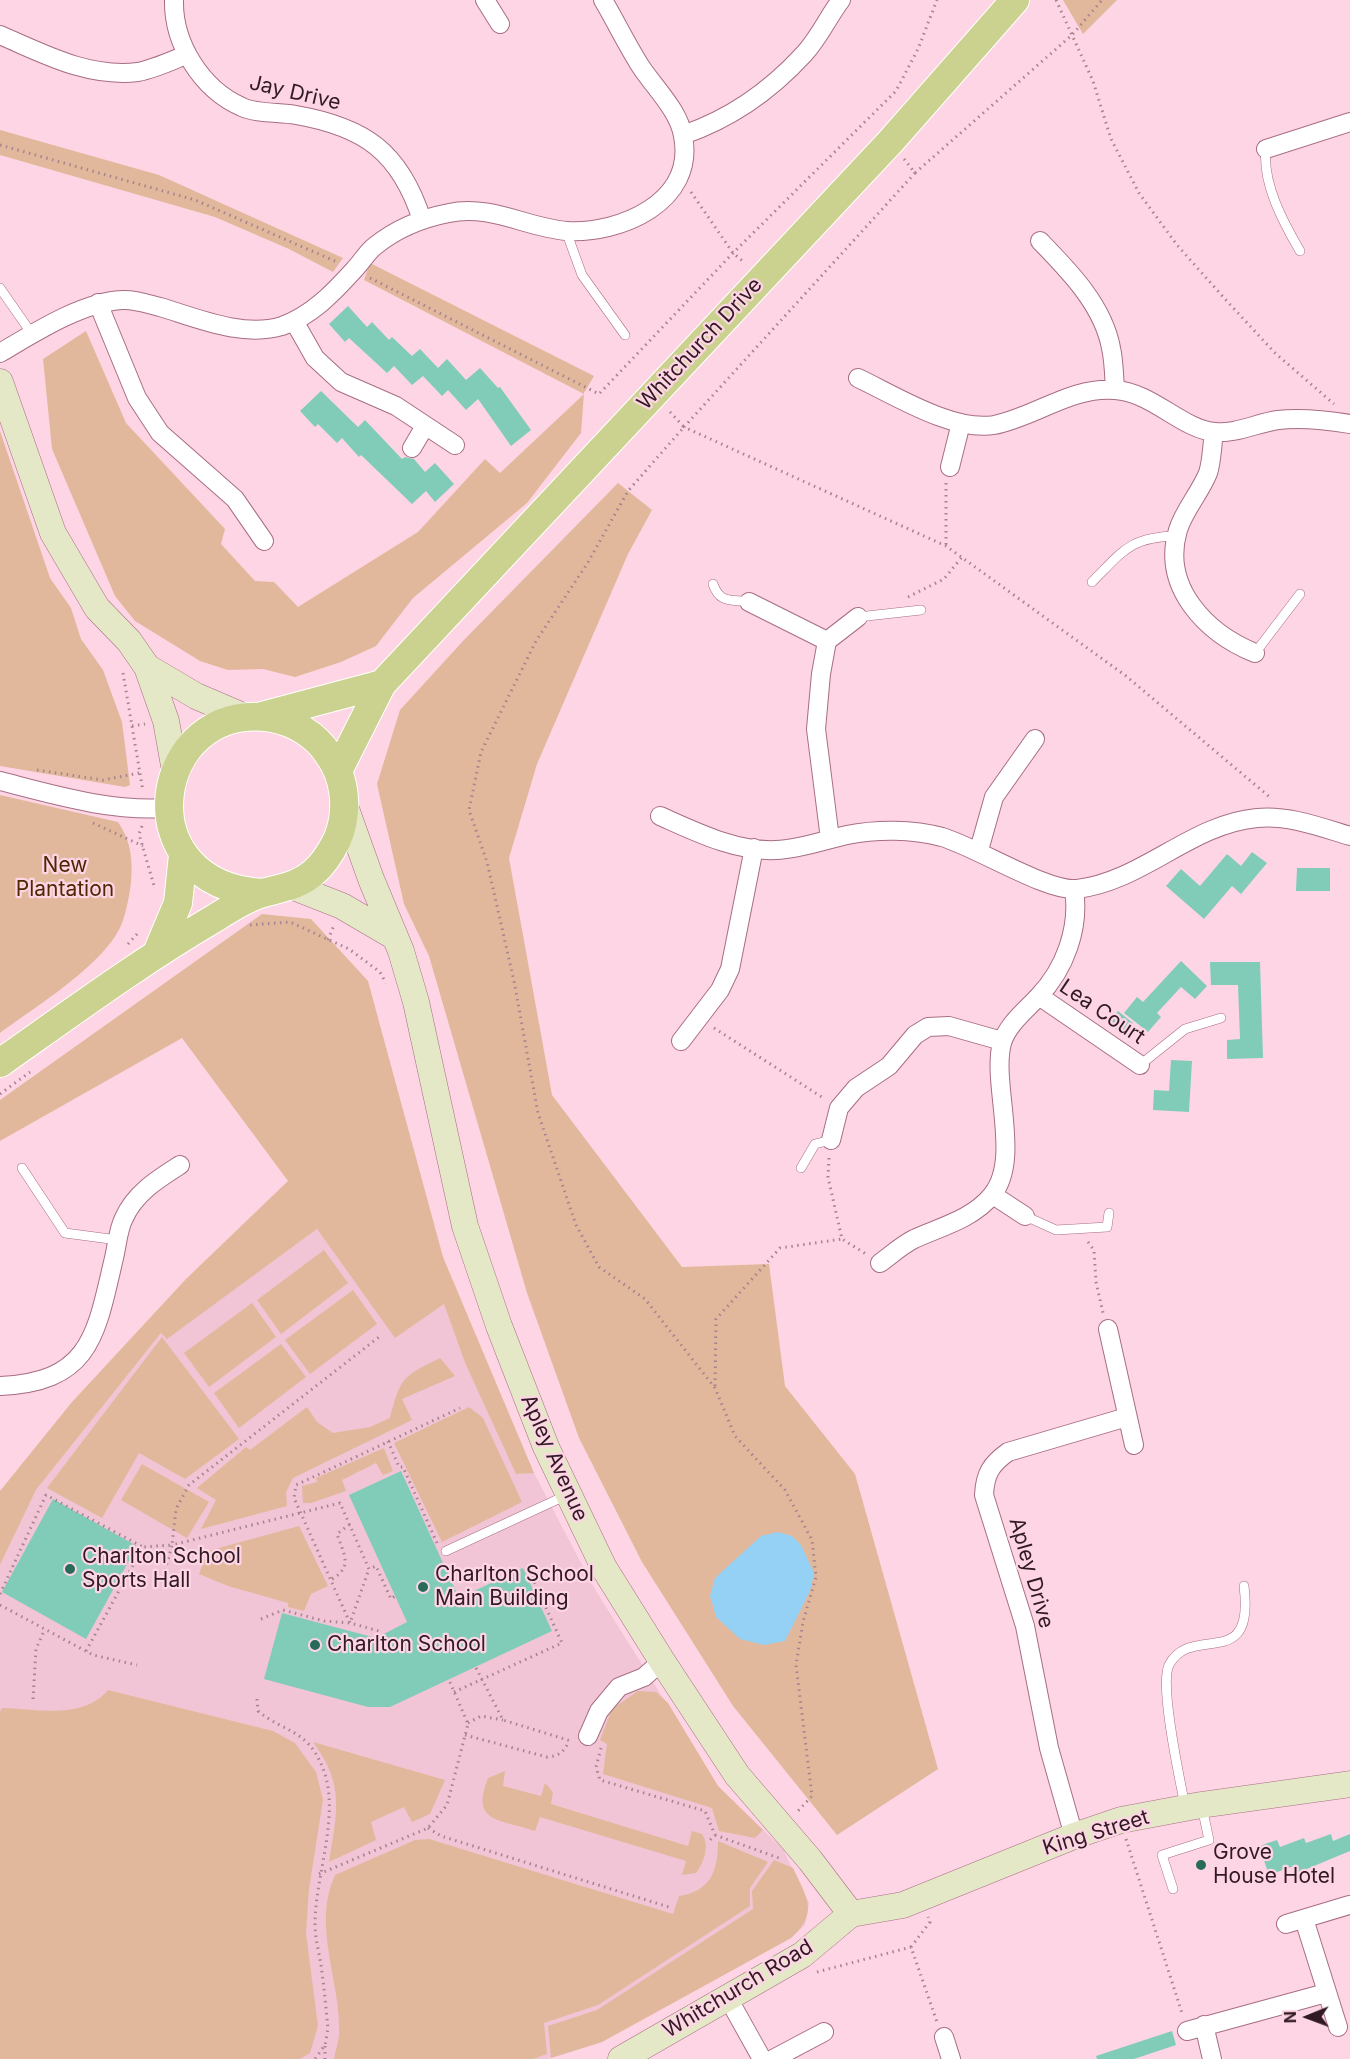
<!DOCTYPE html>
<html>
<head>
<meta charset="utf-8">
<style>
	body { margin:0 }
	#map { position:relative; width:1350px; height:2059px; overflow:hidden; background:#fed5e4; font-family:Inter,sans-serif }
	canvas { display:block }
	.north { position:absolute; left:1278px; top:1987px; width:60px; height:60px; -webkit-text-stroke:4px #fed5e4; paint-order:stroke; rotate:269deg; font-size:16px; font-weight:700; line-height:24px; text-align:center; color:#321a24 }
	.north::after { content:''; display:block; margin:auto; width:21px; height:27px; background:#321a24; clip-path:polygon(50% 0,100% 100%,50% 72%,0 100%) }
</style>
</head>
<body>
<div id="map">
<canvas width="1350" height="2059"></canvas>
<div class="north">N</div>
</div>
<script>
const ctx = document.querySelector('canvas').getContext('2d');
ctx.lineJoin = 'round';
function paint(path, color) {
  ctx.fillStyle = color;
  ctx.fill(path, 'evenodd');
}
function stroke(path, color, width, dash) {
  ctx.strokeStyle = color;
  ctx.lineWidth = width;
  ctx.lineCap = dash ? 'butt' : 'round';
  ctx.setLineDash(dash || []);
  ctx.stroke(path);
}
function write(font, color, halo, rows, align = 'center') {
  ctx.font = font + ' Inter,sans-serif';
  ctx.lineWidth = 4.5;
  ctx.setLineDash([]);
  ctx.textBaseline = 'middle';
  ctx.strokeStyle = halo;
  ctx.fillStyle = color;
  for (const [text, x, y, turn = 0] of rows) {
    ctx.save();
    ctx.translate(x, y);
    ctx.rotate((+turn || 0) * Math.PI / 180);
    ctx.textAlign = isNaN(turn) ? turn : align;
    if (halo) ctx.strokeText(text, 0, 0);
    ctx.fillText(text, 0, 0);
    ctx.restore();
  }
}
paint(new Path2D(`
	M317,1229L395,1337L444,1303L465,1363L516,1473H534L593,1586L718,1786L783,1849L809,1903L805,1925L791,1938L602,2042L548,2059H0V1565L36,1490L161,1333L167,1338Z`), '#f1c5d5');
paint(new Path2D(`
	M1063,0H1117L1083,34Z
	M0,130L159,175L343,258L333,272L289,249L215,217L0,155Z
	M370,263L594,376L584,393L581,433L527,503L413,598L376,646L341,662L295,677L263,669L228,670L200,661L135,621L115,596L52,449L43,359L86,331L126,423L225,529L221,544L255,581L274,582L298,607L418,532L485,459L500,473L584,394L364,280Z
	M0,431L50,578L71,608L81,639L103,670L122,722L130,785L125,787L0,766Z
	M618,483L652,510L628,554L537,764L509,858L552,1095L682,1267L769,1264L785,1386L855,1474L938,1769L837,1835L733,1706L642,1562L579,1438L527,1293L429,956L404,904L377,784L400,710L463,641Z
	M0,795L118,822C131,841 133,860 131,883C129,896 127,910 122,923C107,963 35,1007 0,1033Z
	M262,914L311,919L368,981L443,1257L534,1473L516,1474L465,1363L444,1304L395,1338L317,1229L167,1339L161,1333L36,1490L0,1565V1491L72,1402L186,1279L288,1181L182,1038L0,1141V1100Z
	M324,1250L348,1283L281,1334L257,1300Z
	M353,1290L377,1324L310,1374L285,1340Z
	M252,1303L276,1337L209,1387L184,1353Z
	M162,1337L239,1439L185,1479L139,1453L102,1518L47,1488Z
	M281,1344L306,1377L239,1428L214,1393Z
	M440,1358L455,1376L402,1399L412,1420L293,1478L286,1492L287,1506L201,1529L216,1500L197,1488L246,1447L250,1450L307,1407L317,1422L333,1433L370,1427L390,1418C401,1377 402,1377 440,1358Z
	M469,1407L483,1418L522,1502L442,1542L394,1443Z
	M384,1448L393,1471L383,1475L376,1463L342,1480L346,1491L311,1503H303L302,1486L317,1482L316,1478Z
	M142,1464L209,1502L187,1538L121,1500Z
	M299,1526L328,1586L311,1594L304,1611L288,1607V1603L228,1586L199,1574L208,1551Z
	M108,1690L273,1731L295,1743L316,1772L323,1800L309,1889L306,1933L318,2026L310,2053L300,2059H0V1712L2,1708C37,1709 83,1720 108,1690Z
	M638,1691L656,1692L668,1703L718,1786L763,1830L755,1838L719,1831L712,1808L603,1774L607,1744L600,1740L612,1709Z
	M313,1742L445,1780L430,1814L412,1822L404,1807L371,1822L376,1840L329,1862C337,1812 345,1785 313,1742Z
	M505,1771L503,1786L541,1796L545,1783L553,1792L551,1804L688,1846L692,1831L702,1834C710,1845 704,1863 696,1873L682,1875L686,1861L540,1817L535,1831C500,1819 470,1823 488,1778Z
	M429,1839L673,1914L679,1896C711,1891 718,1871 718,1841L768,1862L750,1888V1906L598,2005L544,2023L547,2054L533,2059H334C335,2052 338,2044 339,2036C342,1983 311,1926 335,1875L415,1840Z
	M774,1860L793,1868C807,1898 819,1913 791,1938L602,2042L551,2058L548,2026L597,2010L753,1909L752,1891Z`), '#e2b89c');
paint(new Path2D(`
	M778,1532L792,1536L801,1545L814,1573L810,1591L785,1641L764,1645L740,1639L716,1617L710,1596L715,1578L761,1536Z`), '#95d1f5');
paint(new Path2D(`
	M348,306L367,327L372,322L389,340L392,337L412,356L420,349L438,368L447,359L466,380L480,368L498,388L500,387L531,430L511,446L478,399L466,410L448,390L442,396L423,376L412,385L394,366L387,373L349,338L345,342L329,324Z
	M321,391L358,427L365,420L402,459L405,457L414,459L425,472L435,463L454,484L435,502L426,491L412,504L361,455L359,457L342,438L337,443L318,424L315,427L300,411Z
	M1252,852L1267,863L1241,894L1232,886L1204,919L1166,886L1181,869L1200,886L1227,854L1241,866Z
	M1297,868H1330V891H1296Z
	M1181,961L1207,986L1195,999L1181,987L1157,1013L1161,1017L1148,1032L1124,1013L1137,997L1143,1002Z
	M1210,962H1260L1263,1058L1227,1059V1040L1240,1039L1238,985H1211Z
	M1118,1011L1133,1023L1123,1035L1108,1023Z
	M1171,1060L1192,1061L1189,1112L1153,1110L1154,1090L1169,1091Z
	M401,1471L459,1598L523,1568L552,1631L390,1707H368L264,1679L282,1613L376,1638L407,1622L349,1495Z
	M53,1499L137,1546L86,1639L2,1592Z
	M1331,1834L1333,1841L1350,1834V1851L1297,1873L1294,1866L1269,1875L1259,1846L1277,1840L1280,1847L1304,1838L1306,1843Z
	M1172,2031L1176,2045L1134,2059H1097L1096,2056Z`), '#81ccb8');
const lane = new Path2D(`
	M1266,149C1262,183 1283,222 1300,251
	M566,231L582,275L625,335
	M0,288L32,334
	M1092,582C1123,551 1130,537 1176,536
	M713,584C720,604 731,599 749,602
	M858,617L921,610
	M1255,653L1300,594
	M1140,1065L1185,1029L1221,1018
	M22,1168L65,1233L118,1240
	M801,1168L815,1144L831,1140
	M1025,1216L1056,1230L1107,1227L1109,1213
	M446,1551L567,1495
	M1185,1806C1180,1780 1159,1685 1169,1665C1192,1622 1255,1674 1244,1586
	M1173,1889L1162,1855L1209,1840L1202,1807`);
const street = new Path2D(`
	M174,0C173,43 201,89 242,107C257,114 280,112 296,115C365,127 400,152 422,220
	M485,0L500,24
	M0,35C44,54 88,78 138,72C154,69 171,61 186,55
	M683,135C730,119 771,90 804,54C819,38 828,17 841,0
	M1266,149L1350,122
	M1040,241C1069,271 1103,305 1111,348C1114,361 1114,376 1115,389
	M98,303L137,398L160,433L235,499L264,541
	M294,321L315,358L341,382L396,406L455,445
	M0,353C34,333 82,302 122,300C135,299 148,304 160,307C197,318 243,338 282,326C311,316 333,293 353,271C361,263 367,252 375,246C396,229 423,218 449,213C490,204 528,228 567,231C620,234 696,202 683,136C679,111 655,88 641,67C627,45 616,22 603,0
	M858,378C894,395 953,432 994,425C1035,417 1072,386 1115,390C1152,392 1183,430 1215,432C1236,434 1257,423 1278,420C1302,417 1326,420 1350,424
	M1214,432C1212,445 1212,461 1208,473C1200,493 1184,510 1178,530C1161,587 1206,633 1255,653
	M412,448L425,426
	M950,467L961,423
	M749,602L827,641L858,617
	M827,641L821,674L816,729L830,839
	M0,781C55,795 111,812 168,808
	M660,816C696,832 736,852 776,850C801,849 824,840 847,835C877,829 912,829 942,837C976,847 1047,892 1077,889C1143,881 1191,824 1257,818C1289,815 1320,827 1350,836
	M979,850L994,797L1035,739
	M1039,996L1140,1065
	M681,1041L720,990L730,969L754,848
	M831,1140L839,1108L856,1088L889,1066L915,1035L928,1027L949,1026L1002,1041
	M993,1195L1025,1216
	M880,1263C891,1255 902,1245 914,1239C940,1227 973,1219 992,1195C1022,1159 991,1083 1002,1043C1007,1025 1026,1010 1038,997C1065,969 1080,928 1074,889
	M1108,1329L1134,1445
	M0,1386C91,1382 96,1335 114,1258C117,1246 118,1229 124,1218C135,1193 158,1179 180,1165
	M588,1736L599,1711L619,1687L644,1677L662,1661
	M1074,1836L1049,1748L1025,1626L984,1495C985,1474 991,1464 1008,1452L1127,1417
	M1304,1919L1338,2027
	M1286,1924L1349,1905
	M728,1998L762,2059
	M1204,2025L1212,2059
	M1187,2031L1326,1993
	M944,2037L951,2059
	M773,2059L824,2032`);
const secondary = new Path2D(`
	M0,382L53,533L97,608L129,641L147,667L166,721L175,771
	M147,667L196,696L245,717
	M345,806L371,879L401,951L416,1002L465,1226L499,1326L546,1447L604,1568L662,1661L737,1775L810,1860L851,1914
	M291,886L342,906L395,937
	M851,1914L903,1905L1074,1836L1121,1820L1201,1805L1350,1784
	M621,2059L802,1955L851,1914`);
const primary = new Path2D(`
	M262,716L382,684
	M338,771L382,684L891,141L1015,0
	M157,953L178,903L183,855
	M0,1063C71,1013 140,962 215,918C229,909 247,898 263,893C281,888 298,886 313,873C324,864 331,852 337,840C349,812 346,778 328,754C316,735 294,722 272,718C152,699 122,885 263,893`);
stroke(lane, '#a86d84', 10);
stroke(street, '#a86d84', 20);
stroke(secondary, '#a86d84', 27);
stroke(primary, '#fff', 30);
stroke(new Path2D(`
	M1056,0L1093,81L1111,139L1139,193L1177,245L1225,299L1275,353L1334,404
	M0,145L195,200L337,262
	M904,159L915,173L1072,35L1102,0
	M915,173L684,427L946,546L1126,676L1272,799
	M691,192L733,253L745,263
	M370,278L599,394L733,253L896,91L918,49L937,0
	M670,412L684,427L628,491L587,564L536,641L481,752L469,810L487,862L514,981L538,1113L576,1225L599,1267L645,1299L715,1388L735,1436L785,1490L812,1540L816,1577L803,1622L796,1665L812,1796L798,1811
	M946,483V546
	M908,597L944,579L962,557
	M123,673L143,791
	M132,726L145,724
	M37,770L103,780L139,773
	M93,823L143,846
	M142,826L139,834L155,889
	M250,925L290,922L349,949L380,972L386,983
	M328,940L334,925
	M128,944L138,933
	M714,1028L825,1099
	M0,1094L30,1072
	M829,1158L828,1177L842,1239L866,1254
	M1088,1242L1094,1250L1096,1282L1103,1313
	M715,1386L716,1319L780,1248L842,1239
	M388,1441L399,1467H403L437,1543
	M527,1566L542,1599
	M332,1579C354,1566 343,1553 337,1534L350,1524
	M162,1582L172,1545L340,1503L369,1569L376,1566L391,1599L395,1596
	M0,1594L46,1495L143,1547
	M0,1605L93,1655L137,1665
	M261,1619L283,1610L324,1621L350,1623L369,1569
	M381,1636L379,1631L350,1623L294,1498L296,1485L460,1408
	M86,1651L143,1547L172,1545L176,1509L189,1485L379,1337
	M476,1668L503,1720L571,1741
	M454,1692L562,1643L542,1599L538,1600
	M33,1699L36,1649L45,1629
	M257,1699L258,1711C283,1732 307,1729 322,1766C342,1812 315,1875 315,1924C315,1938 319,1952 321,1965C324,1986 326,2008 328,2029L325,2045L315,2059
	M468,1723L481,1716L503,1720
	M465,1735L547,1757C559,1756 564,1752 569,1741
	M601,1748L596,1767L600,1780L705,1811L715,1835L710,1840
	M428,1828L441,1836L672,1908
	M715,1835L779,1858
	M1126,1839L1182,2013
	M319,1874L428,1828L447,1805L468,1724L449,1680
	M911,1947L930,1922L928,1917
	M817,1972L911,1947L937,2022
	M325,2046V2059`), '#a58490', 3, [1.5, 4.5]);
stroke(lane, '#fff', 9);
stroke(street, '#fff', 18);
stroke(secondary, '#e5e8c7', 26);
stroke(primary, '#cbd28f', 28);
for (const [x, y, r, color] of [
	[70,1569,6,"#296b5b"],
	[423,1587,6,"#296b5b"],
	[315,1645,6,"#296b5b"],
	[1201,1865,6,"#296b5b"]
]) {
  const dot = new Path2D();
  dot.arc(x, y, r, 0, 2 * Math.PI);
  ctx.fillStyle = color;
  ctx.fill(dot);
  stroke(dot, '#fed5e4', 2);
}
write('21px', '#321a24', '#fed5e4', [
	["Jay Drive",295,93,13],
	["Whitchurch Drive",700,344,-47],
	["Lea Court",1102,1012,34],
	["Apley Avenue",554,1458,66],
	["Apley Drive",1031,1573,74],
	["King Street",1096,1833,-17],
	["Whitchurch Road",738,1989,-31]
]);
write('21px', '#512703', '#fed5e4', [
	["New",65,866],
	["Plantation",65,890]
]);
write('21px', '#321a24', '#fed5e4', [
	["Charlton School",82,1557],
	["Sports Hall",82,1581],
	["Charlton School",435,1575],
	["Main Building",435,1599],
	["Charlton School",327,1645],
	["Grove",1213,1853],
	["House Hotel",1213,1877]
], 'left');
</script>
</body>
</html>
